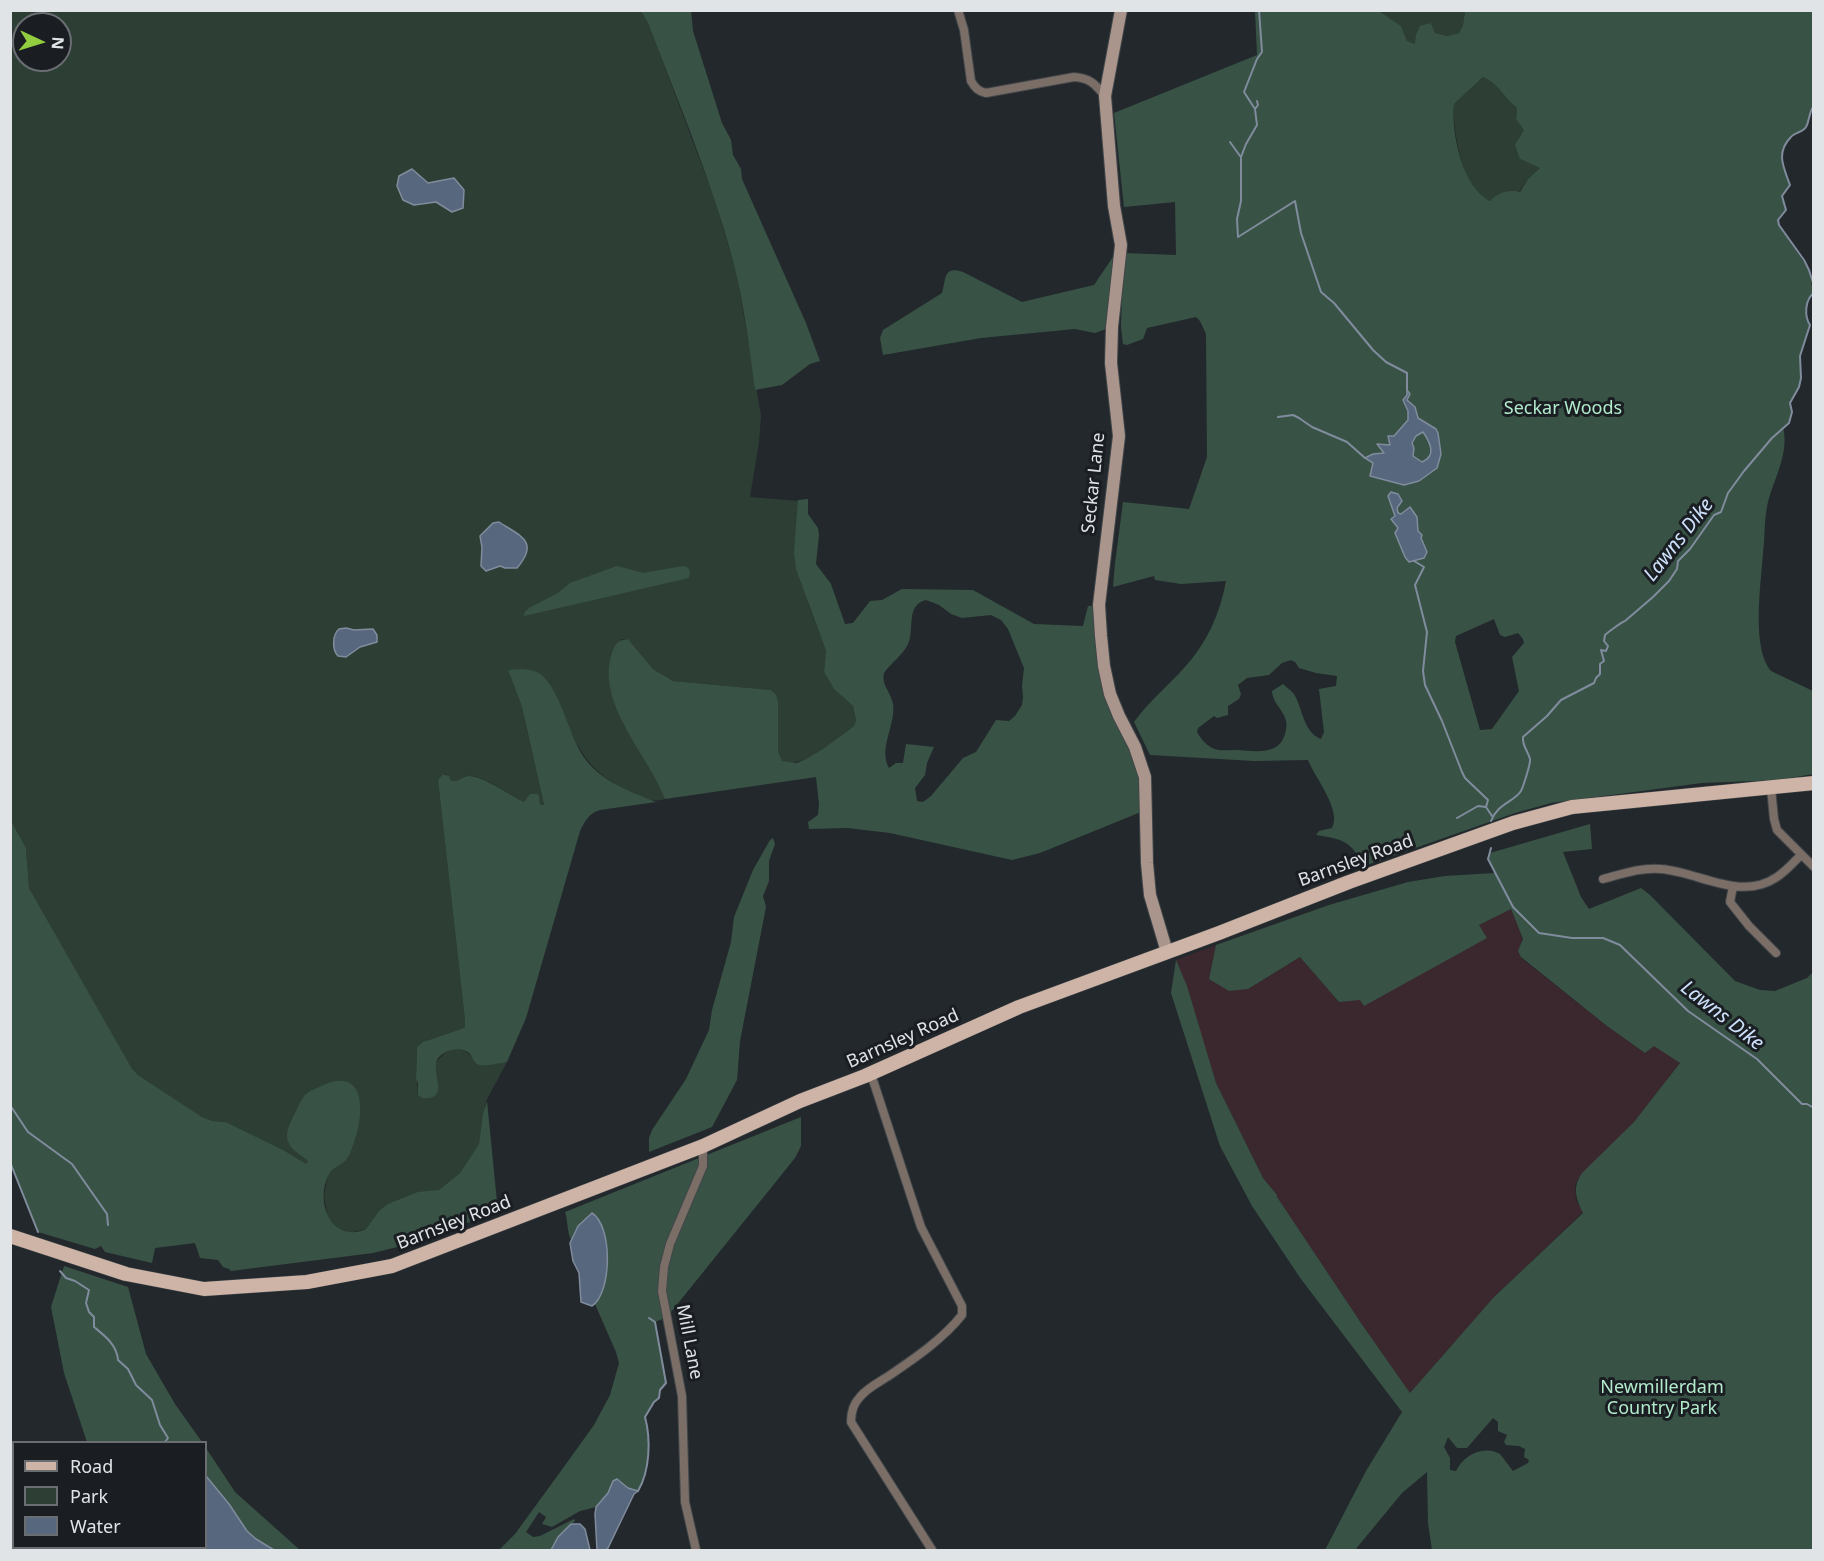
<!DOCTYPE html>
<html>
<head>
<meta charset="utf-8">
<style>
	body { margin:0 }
	#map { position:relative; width:1824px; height:1561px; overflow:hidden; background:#23282c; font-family:"Noto Sans",sans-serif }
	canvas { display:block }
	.frame { position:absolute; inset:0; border:12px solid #e1e4e7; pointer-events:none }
	.legend { position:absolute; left:12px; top:1441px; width:195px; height:108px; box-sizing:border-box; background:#1a1e22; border:2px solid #6a6d71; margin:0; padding:8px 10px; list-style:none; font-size:18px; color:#e1e4e7 }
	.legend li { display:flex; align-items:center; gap:12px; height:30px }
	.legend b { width:30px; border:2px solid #6a6d71 }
	.north { position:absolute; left:12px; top:12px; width:60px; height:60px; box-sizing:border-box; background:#1a1e22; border:2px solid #6a6d71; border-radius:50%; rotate:94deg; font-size:16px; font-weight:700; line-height:24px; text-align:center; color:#e1e4e7 }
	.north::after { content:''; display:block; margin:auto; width:21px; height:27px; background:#91cd3f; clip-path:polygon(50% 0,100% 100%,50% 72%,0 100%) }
</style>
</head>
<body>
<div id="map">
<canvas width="1824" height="1561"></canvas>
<div class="frame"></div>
<ul class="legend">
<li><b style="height:8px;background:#ceb4a7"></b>Road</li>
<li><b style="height:16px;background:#2d3f35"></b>Park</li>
<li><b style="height:16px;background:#57677d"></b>Water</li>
</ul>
<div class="north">N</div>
</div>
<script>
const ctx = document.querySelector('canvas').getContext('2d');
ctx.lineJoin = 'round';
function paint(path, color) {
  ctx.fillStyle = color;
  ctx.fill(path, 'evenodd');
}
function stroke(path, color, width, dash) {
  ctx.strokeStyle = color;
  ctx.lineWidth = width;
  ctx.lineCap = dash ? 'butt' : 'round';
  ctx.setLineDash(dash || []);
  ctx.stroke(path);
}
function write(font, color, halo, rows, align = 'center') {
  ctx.font = font + ' "Noto Sans",sans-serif';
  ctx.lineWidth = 6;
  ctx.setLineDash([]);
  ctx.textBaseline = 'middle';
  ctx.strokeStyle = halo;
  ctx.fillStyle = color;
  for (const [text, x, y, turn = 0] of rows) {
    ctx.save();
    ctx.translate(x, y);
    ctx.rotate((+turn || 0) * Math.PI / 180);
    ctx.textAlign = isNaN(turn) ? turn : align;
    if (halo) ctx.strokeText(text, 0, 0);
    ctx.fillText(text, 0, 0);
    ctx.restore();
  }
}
paint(new Path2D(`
	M1511,909L1523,940L1520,945L1521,958L1607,1026L1645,1053L1654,1045L1680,1063L1634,1122L1578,1179L1575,1187L1576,1200L1583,1212L1494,1297L1410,1393L1363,1326L1276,1197L1277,1195L1263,1178L1216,1083L1176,960L1216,945L1209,979L1248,989L1300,957L1339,1002L1487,938L1479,925Z`), '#3b282f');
paint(new Path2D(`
	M1465,10L1463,25L1459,33L1447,36L1435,33L1431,23L1415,44L1407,41L1401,26L1379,11Z
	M10,11H641L648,23L714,197L737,276L761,416L759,442L750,497L798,501L807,600L826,651L824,672L834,689L853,706L856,720L854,726C834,739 807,769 782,761L778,751V702L771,690L673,681L653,669L628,639H621L610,688L624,725L659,782L665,799C653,803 646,798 635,793C577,771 574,733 549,683L508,670L522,707L544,806H540L539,796L529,797L524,802C513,796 479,773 468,776C461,777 458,782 450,781L446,774H443L438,780L465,1020V1027L461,1029L423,1042L417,1047L416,1071L418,1095C427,1080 441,1040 464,1051C471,1054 475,1061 482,1066L507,1062L486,1101L479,1144L460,1173L439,1190L379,1211L366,1229L348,1233L337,1228L328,1217L324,1196L328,1175L332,1168L347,1158L356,1136L293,1118L287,1136L289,1144L307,1160L309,1162L306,1164L285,1151L226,1122L212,1121L202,1117L138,1075L132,1070L29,888L26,848L10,819ZM24,24H60V60H24Z
	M1483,77C1498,83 1504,98 1517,108L1516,119L1525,130L1520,136V159L1540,168L1528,179L1519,192C1511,194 1497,202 1488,200C1463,196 1452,125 1454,104Z`), '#2d3f35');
paint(new Path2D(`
	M641,11H691L693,31L722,123L731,140L733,155L741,169L742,179L806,323L820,361L810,364L782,385L755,390C750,352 745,314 737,277C716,190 680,107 648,23Z
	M1255,11H1379L1401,26L1407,41L1415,44L1416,35L1420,26L1431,23L1435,33L1447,36L1459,33L1463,25L1465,11H1813V105C1807,114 1810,120 1806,127C1802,134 1795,132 1791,137C1775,153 1784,169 1790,185L1782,196L1786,210L1778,221L1779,225L1809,270L1813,293C1805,299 1804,316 1810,325L1800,356L1801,378L1799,387L1790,403L1792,412L1789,423L1783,427C1790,455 1772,481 1767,507C1764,522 1765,538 1763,553C1761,583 1751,648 1771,671L1813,691V774L1779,780L1702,783L1551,803L1515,813L1364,866C1351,841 1343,839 1316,835L1319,831L1332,828C1342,810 1315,778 1308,760L1254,761L1150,755L1134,722C1149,701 1168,686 1184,668C1207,643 1220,614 1226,581L1181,584L1155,580L1154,576L1113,587L1115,563L1123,502L1189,509L1207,457L1206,334L1200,321L1196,317L1147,328L1143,339L1127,345L1123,344L1121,327L1123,253L1176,255L1175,202L1124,207L1114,113L1257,55ZM1483,77C1498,83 1504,98 1517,108L1516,119L1524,130L1515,145L1520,159L1540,168L1528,179L1520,192C1507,189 1499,193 1490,201C1462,188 1451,132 1454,104ZM1494,619L1500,635L1505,637L1518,633L1523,639L1524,643L1512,657L1519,691L1492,729L1480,730L1455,642L1456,636ZM1291,660L1295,662L1299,668L1316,673L1337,676L1336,686L1319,689L1324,732L1321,739C1303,732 1303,709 1294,694C1291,690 1286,687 1283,684L1272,691C1273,708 1292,713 1285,734C1279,756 1254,751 1236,750C1227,750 1217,752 1209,746C1204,743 1200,737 1197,732L1198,728L1214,716L1217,718L1228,715V706L1239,699L1241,694L1238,685L1247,678L1269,675L1282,663Z
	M1121,245L1112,327L1095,333L1075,329L981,338L883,355L880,338L883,330L942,293C946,280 943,265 963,272L1022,302L1094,285Z
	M808,499V514L818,528L819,535L816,564L831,584L845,624L853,623L870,601L882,600L902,589L973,590L1034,624L1083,626L1088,606L1099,605L1104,666L1135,747L1146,810L1040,853L1012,860L890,833L847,828L809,829L808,822L818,815L819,804L816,777L665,799C649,755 595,704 612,653C615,644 618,640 628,639L653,669L673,681L771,690L776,695L778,702V751L782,761L797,763L806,759L823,749L854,726L856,720L853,706L834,689L824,672L826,651L796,569L794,552L798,500ZM926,600L939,605L951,614L962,618L991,615L1001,620L1008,629L1024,668L1022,686L1023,697L1022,705L1015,716L1009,721L996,720L976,752L963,758L931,796L923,802L917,801L915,788L925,775L927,763L934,747L906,744L903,763H896L889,768C878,748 896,725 893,704C891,692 881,685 884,673C891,663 903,655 908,644C915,629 905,605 926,600Z
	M617,566L643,573L683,566L687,567L690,571L689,578L524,616L525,612L529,608L558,593L570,583Z
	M508,670C518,669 531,668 540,674C559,687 569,735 583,756C601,782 628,790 656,802L600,810C589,813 585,821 580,831L526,1018L507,1062C499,1063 486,1067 479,1065C474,1063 473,1058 470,1054C462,1046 448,1049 440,1056C426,1068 454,1101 422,1098L418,1095V1083L416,1079L417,1047L423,1042L461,1029L465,1027V1020L438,780L443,774L449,776L451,781C459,782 463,776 469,776C481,775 512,796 524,802L530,794H537L539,796L540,805H544L522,707Z
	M10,819L26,848L29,888L132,1069L138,1075L202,1117L212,1121L226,1122L285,1151L306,1164L308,1162L307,1160C301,1155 290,1149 288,1141C285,1134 289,1126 292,1119C296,1112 300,1101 305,1095C311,1090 319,1087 326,1084C364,1069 364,1110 356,1136C353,1144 351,1155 345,1161C338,1167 332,1167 328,1176C315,1203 332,1244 366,1229L379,1211L388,1204L418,1192L439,1190L460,1173L479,1144L483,1114L487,1101L498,1212L405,1245L373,1253L231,1271L229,1269L223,1267L218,1260L200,1258L195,1243L155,1248L152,1263L105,1252L101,1246L95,1249L38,1232L11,1166Z
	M1590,824L1592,849L1563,852L1581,897L1589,909L1641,888L1650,895L1735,981L1760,990L1775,991L1807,978L1813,972V1550H1432L1428,1523L1427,1472L1402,1493L1355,1550H1325L1366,1471L1402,1412L1301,1279L1252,1206L1220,1146L1171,993L1176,960L1187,986L1216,1083L1263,1178L1277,1195V1197L1363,1326L1410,1393L1494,1297L1583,1213C1576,1198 1572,1188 1582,1173L1634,1122L1680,1063L1654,1046L1645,1053L1607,1026L1521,957L1518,951L1523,939L1511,909L1479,925L1487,938L1364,1006L1360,1000L1339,1002L1300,957L1248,989L1229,991L1209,979L1216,945L1329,905L1408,882L1445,876L1495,873L1488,859L1490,853ZM1493,1418L1498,1422V1431L1507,1435L1504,1442L1506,1445L1519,1446L1525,1449L1524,1457L1529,1460L1528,1463L1513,1471L1500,1454C1483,1445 1464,1455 1456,1471L1450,1470V1458L1444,1447L1448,1437L1457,1448H1467Z
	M773,838L775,844L769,861V881L763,896L766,907L740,1041L737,1080L712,1127L649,1152V1138L652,1130L686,1079L709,1030L712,1010L731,942L734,917L753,870L770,840Z
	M801,1117V1146L795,1158L667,1317L655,1322L666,1383L660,1390L659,1398L654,1402L645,1416C650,1440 651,1469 638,1491L628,1488L617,1479L611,1484L609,1492L596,1507L580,1511L552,1527L542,1524L546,1517L539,1512L526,1532L533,1537L540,1536L574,1519L575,1521L558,1537L551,1550H499L515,1534L558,1475L594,1425L610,1395L619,1363L616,1352L595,1304C611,1282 611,1238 596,1215H589L575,1230L571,1240C567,1232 568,1221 565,1212Z
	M64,1266L128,1287L146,1354L175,1404L202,1442H87L64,1373L51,1307Z
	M206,1448L235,1492L300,1550H274L256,1539L247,1531L229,1504L206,1476Z`), '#385345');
const water = new Path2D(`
	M412,169L428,183L454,178L464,190L463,208L452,212L436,202L414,205L403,200L397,186L399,176Z
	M1407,390L1410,394L1407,400L1415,407L1418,418L1436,429L1438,433L1441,454L1437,468L1419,481L1404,485L1370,476L1373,463L1365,458L1373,454L1384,453L1377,444L1390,445L1388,436H1394L1408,420V411L1403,400L1407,395ZM1423,432C1430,442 1437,456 1422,462L1413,456L1414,448L1412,443L1416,436Z
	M1391,492L1398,494L1402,501L1397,508L1398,513L1401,514L1410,507L1417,517L1418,531L1422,535L1421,538L1427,552L1424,558L1409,562L1405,557L1395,533L1398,528L1391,519L1395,516L1388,496Z
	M499,522C520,536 540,541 517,568H505L500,566L486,571L481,566L482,547L480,536L493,523Z
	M346,628L354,630L373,629L377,635V642L360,647L346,657L338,656C332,650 332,635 339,629Z
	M592,1213C613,1226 612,1293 592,1306L581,1302L579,1273L573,1261L570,1243L578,1226Z
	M206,1476L229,1504L247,1531L256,1539L274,1550H171L169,1548H206Z
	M617,1479L628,1488L638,1491L634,1494L608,1548L606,1550H597L595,1514L596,1507L608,1493L613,1481Z
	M571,1524H580L585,1529L590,1550H551L558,1537Z`);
paint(water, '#57677d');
stroke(water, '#808c9d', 1.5);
stroke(new Path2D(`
	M1259,10L1262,52L1257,59L1244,92L1255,109L1257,125L1246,144L1241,157V201L1237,219L1238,237L1295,201L1301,233L1321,292L1334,303L1373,350L1386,362L1407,373V390
	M1814,105C1808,114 1810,120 1806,127C1802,133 1795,132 1791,137C1775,153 1784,168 1790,185L1782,196L1786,210L1778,220L1779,225L1804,260L1809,270L1814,286
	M1255,109L1258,105L1257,101
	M1230,142L1240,156
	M1278,417L1293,415L1299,418L1312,427L1347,442L1365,458
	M1414,561L1424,567L1415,585L1427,632L1423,671L1425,685L1442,721L1462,772L1465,778L1488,800L1486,807L1492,816
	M1457,818L1478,806L1486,807
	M1491,821C1498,803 1514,802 1521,791C1523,787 1531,763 1530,759C1528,751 1522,746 1523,737L1547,716L1561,700L1594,683L1596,678L1600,674V664L1604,661L1601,650L1606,651L1608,646L1604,641L1605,635C1607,633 1623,621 1625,621L1653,597L1669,581L1677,569L1678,561L1690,549L1714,515L1721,512L1728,493L1744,471L1772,438L1789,423L1792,412L1790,403L1799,387L1801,378L1800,356L1810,325C1804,316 1805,299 1814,293
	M1491,848L1488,859L1513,907L1539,933L1572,938H1603L1620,945L1688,1011L1757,1059L1802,1104H1807L1814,1108
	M10,1105L28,1132L72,1164L107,1214L108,1225
	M10,1162L38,1232
	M60,1271L66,1278L75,1281L89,1290L86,1303L89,1312L94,1317V1327C105,1336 117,1345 118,1360L128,1369L136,1385L152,1400L160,1425L168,1438L165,1442
	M638,1491C650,1471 651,1439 645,1417L654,1402L659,1398L660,1390L666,1383L655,1322L649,1318`), '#808c9d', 2);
const street = new Path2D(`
	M958,10L964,30L971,81C975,88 978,91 986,93L1074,77C1090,78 1095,84 1105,96
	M1771,788L1774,819L1777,830L1814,867
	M1603,879C1622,874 1641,867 1661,869C1700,872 1740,902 1777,877C1786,871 1794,862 1801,855
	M1733,886L1730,902L1749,926L1776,953
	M871,1074L921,1227L962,1306V1315C943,1339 915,1358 890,1375C880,1382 868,1387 860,1397C853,1404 851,1412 851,1422L932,1550
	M696,1550L685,1502L682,1396L662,1291L664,1267L670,1244L703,1166V1146`);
const secondary = new Path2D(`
	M1121,10L1105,96L1114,206L1121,245L1112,327L1111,363L1119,436L1099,605L1101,636L1104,666L1110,694L1119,716L1135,747L1145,777L1147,863L1150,895L1167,952`);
const primary = new Path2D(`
	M10,1236L126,1274L204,1289L307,1282L392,1266L703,1146L800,1101L865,1076L1019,1007L1219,933L1349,882L1513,823L1572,807L1814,783`);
stroke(street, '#41464a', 10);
stroke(secondary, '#41464a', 14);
stroke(primary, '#41464a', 15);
stroke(street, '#7a6e67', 8);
stroke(secondary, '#a9958b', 12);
stroke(primary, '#ceb4a7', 14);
write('18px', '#b2eacc', '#1a1e22', [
	["Seckar Woods",1563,409],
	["Newmillerdam",1662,1388],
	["Country Park",1662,1409]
]);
write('18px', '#e1e4e7', '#1a1e22', [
	["Seckar Lane",1094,483,-84],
	["Barnsley Road",1356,861,-20],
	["Barnsley Road",903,1039,-24],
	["Barnsley Road",454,1223,-21],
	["Mill Lane",689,1342,79]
]);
write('italic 20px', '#cee1fc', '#1a1e22', [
	["Lawns Dike",1679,540,-52],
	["Lawns Dike",1722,1016,38]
]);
</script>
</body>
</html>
